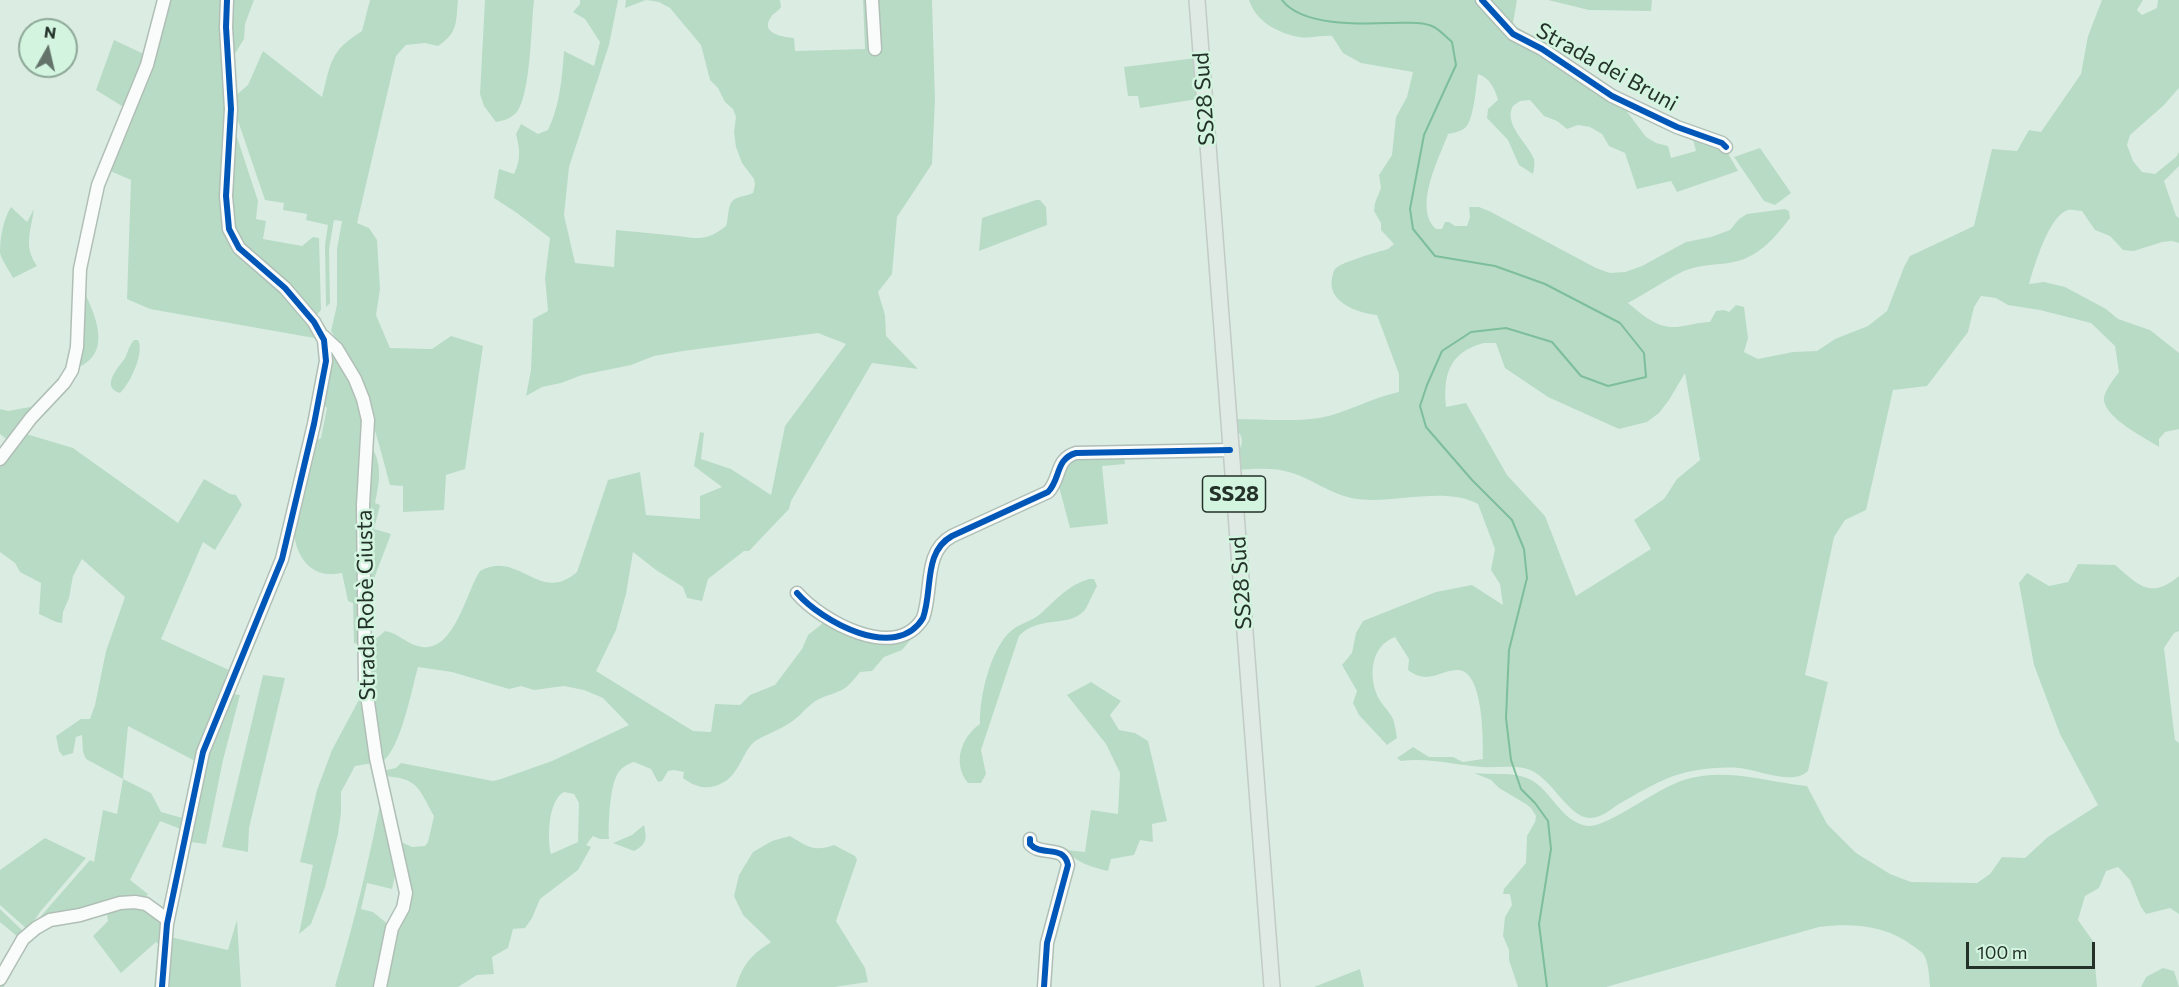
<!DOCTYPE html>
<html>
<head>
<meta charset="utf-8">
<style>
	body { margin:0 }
	#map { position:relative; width:2179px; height:987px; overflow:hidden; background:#dbede2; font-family:Commissioner,sans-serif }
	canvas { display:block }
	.north { position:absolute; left:18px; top:18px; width:60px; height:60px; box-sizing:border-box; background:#d3f5e0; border:2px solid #8da797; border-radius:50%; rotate:8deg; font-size:16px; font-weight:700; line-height:24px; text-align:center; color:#243129 }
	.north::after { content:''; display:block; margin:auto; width:21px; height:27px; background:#64736a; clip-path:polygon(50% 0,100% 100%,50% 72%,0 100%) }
	.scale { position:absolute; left:1966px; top:942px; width:129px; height:27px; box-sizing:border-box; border:3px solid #243129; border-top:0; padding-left:8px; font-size:18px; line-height:21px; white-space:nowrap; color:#243129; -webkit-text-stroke:4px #d3f5e0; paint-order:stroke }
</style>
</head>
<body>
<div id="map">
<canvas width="2179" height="987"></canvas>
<div class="north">N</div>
<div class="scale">100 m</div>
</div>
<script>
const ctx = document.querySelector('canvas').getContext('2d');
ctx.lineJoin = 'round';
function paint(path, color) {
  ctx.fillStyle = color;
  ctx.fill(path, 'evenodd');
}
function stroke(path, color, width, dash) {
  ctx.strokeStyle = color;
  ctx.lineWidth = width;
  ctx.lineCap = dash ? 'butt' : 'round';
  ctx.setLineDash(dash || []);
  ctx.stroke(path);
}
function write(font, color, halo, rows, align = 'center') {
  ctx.font = font + ' Commissioner,sans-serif';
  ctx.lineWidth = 5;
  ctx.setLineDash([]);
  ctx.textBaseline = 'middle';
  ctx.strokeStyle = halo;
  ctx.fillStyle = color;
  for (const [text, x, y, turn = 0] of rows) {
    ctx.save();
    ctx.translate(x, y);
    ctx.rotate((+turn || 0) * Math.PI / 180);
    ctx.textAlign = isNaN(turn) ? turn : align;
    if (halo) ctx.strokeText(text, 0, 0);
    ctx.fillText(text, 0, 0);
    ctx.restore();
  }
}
paint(new Path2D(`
	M167,0H224L228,98L224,221L320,339L150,309L127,299L131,180L108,170Z
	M230,0H254L245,24L244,39L231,60Z
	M370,0H458C456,22 458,33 438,46L425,43L406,45L396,56L357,223L369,228L377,240L380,289L376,315L390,348L432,349L451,336L483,346L465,469L446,475L444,510L403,512V486L390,485C376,432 362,377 331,331L337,305V249L342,221L334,220L329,249L330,303L326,307L325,245L328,225L306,220L307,214L283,210L284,203L265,200L235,112L234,97L248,85L263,51L322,97C331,62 330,51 362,31Z
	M485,0H534C531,26 531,92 517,112C511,118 504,121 496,122L484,106L480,94Z
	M580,0H618L609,45L569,167L564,215L575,263L614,267L616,230C634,232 651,233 668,235C693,237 704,244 726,226C729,218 727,203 735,199C740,196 747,196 753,193L755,185L754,179L742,163L736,147L734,132L736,117L733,109L725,102L718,88L710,80L701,45L670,8L659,2L646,0L625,8L626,0H780L781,7C778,12 773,13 771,17C759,34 784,37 794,38L795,51L865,49L863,0H932L935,99L932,164L897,217L892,274L878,292L885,315L886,336L918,369L872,363L791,501L789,509L749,551H744L708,579L702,601L687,598L683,587L656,570L633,552L626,594L616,630L596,671L693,731L711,732L715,704L740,705L750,695L775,685L802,649L808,635L827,620L868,638L923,625L902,650L884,657L872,671L860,672C843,694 842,689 819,699C809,704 802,714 794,720C782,729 769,733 757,740C742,749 741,774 722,783C708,791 695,787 683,778L684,772L674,770L668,771L662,781L658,782L651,769L634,762C628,764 622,767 618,773C610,785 608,824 609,839H600L593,836L586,845L591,847L578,870L540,899L532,918L525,928L513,929L508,948L492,957L494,974L477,975L458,987H384L396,930L407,908L399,841L412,847L425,846L428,842L434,816C418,788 419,778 383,776L382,771L396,768L401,763L493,781L501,779L552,761L629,725L603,698L584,690L564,686L534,690L521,686L509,689L452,672L418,667C412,688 400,754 380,763L374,719L367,636L377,638L385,631C399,633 407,645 422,647C455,651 466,592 480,571C519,549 539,605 577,572L608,480L640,472L646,515L700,519V496L722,487L694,466L700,432L704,433L701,459L731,469L771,495L785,426L846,344L818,333L683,351L654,356L631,365L582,375L561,383L542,387L526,396L531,370L533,319L548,311L545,278L550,238L517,213L494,198L499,169L514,174C521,159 520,150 516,134L521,124L538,134L548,130C560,105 562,78 564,51L594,66L600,42L585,19L573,12L580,4ZM564,792L574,794L579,803L578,842L551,854C547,839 548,800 564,792Z
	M1249,0H1478L1507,33L1622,105L1646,137L1656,143L1668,146L1671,158L1696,151L1692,136L1725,148L1738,171L1677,192L1671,181L1637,189L1625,153L1609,146L1602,134L1590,127L1578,125L1567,129L1557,121L1544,116L1530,100L1520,101L1513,106C1503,124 1527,142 1534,159C1535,163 1534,169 1533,174L1519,165L1508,140L1487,118L1488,109L1498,100C1495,89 1490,78 1478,74C1476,87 1474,118 1466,127C1462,131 1454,133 1448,134C1439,159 1413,207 1436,229H1442L1445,222H1449L1455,226H1467L1470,217L1469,207H1479L1491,212L1596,268L1610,273L1625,272L1642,266L1686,242L1711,237L1730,230L1739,219L1747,214L1785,209L1789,211L1790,218C1774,239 1757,259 1729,263C1713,265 1699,265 1684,271C1665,280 1647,293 1628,303C1643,315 1656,328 1676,327C1688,326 1698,322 1710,322L1716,311L1724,310L1729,312L1736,305L1744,307L1748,338L1744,352L1758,359L1793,352L1817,351L1835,339L1868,326L1887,311L1904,267L1910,256L1974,226L1992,149L2017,151L2029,130L2041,132L2081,74L2088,36L2102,0H2143L2137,10L2142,15L2157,8L2158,0H2179V88L2163,106L2130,135L2127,145L2133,161L2142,172L2155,174L2176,157L2179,152V166L2164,181L2176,216L2179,218V243L2172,241L2162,242L2134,251L2123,250L2110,236L2095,230L2082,211C2078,211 2072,209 2068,210C2049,215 2034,267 2029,284L2044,282L2065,287L2106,309L2118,319L2150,330L2179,353V429L2165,432L2159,439V447C2144,437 2108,420 2104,401C2103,392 2114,379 2119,372L2115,346L2091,323L2040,310L2008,305L1996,298L1981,296L1974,307L1968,332L1927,386L1893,390L1866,510L1845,520L1834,537L1805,675L1828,682L1808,771C1793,786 1759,770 1739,768C1725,767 1711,768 1698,770C1668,774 1644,790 1619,804C1611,809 1601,818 1591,818C1568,819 1551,775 1527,769C1514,765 1496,768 1482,767C1456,765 1427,757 1401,761L1397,758L1413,747L1429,757H1453L1463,762L1483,759C1483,741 1484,669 1457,670C1438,671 1428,685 1408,670L1409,659L1395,637C1370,646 1368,678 1379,699C1383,706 1390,712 1393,719C1395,725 1396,732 1397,738L1387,745L1359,715L1353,703L1357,691L1342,665L1352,653L1356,633L1363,621L1436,592L1472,585L1503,605L1500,584L1491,570L1495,549L1478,504C1442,485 1391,506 1351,498C1329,493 1312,479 1292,473C1274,467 1256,469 1237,470C1237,466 1236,462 1237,458C1239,446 1248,440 1235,429L1234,419C1262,419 1291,422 1319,418C1345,414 1370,398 1399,392V374L1377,315C1357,313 1327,302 1332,278C1333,274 1333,272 1335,269C1341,262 1378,252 1388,249L1394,244L1381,230V223L1374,211L1375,203L1381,188L1379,175L1392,155L1396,117L1407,97L1413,72L1361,63L1343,53L1332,36C1321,35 1310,39 1299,37C1278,33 1256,22 1249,0ZM1484,343H1496L1505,368L1548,397L1619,429L1647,422L1659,413L1669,400L1685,373L1700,460L1677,479L1664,499L1634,520L1651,549L1576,596L1545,516L1507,475L1466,403L1446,407C1443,375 1449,352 1484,343Z
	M1486,0H1517L1512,29Z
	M1548,0H1652L1651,11L1589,10Z
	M114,40L146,55L125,108L96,90Z
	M1196,58L1198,99L1140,108L1138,96H1128L1124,67Z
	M234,128L258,201L256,219L266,221L263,239L302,246L313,237L319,238L321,310L315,317L235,236L229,192Z
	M1760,148L1791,193L1775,205L1764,201L1734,157Z
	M1036,200H1040L1046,207L1047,225L979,251L982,218Z
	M11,207L27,222L34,209C31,232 23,246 37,266L13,278C9,270 2,261 0,253C0,238 3,220 11,207Z
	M82,287C95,314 115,355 74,369Z
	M134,340H138C145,352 130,384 120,393C100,387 118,368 125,358C128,352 129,346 134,340Z
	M330,346L351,379L365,421L360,644L354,643L353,603L348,601L342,573C314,579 297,561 294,533L314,442L321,438L327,408L322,403Z
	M30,407L38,408L10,442L0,434V409L8,411Z
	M23,433L73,448L178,523L204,479L230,494L236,495L242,505L215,550L203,542L161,639L231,671L197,762L128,726L123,779L151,793L161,812L186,819L183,830L160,821L130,880L148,894L143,901L34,927L41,916L90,860L94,862L103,810L117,814L123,779L86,759L83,752L82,735L76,737L73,753L63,756L59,751L56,736L81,719H90L95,705L106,651L125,597L82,559L73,576L69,598L63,612L62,623L56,622L39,614L41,583L20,572L15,563L0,552V462Z
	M372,448C383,465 379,485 375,503L380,505L374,529L391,534L367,597L368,497Z
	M1124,455L1125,464L1102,466L1108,524L1070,528L1058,483L1070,458Z
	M2078,564L2115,565C2139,585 2150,600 2179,576V631L2174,633L2164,648L2175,740L2179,743V914L2170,908L2146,914L2141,907L2130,880L2118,867L2106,871L2099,888L2085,896L2078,920L2093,941L2097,987H1930C1929,977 1929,964 1924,955C1922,952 1916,948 1913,946C1886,925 1851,923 1819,927L1606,987H1518L1509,960V950L1503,936L1505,917L1512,905L1510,894H1503L1504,889L1526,863L1527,836L1535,822L1536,816L1531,808L1526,804L1499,788L1491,780L1474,773C1490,775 1509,772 1524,777C1550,784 1560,824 1589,826C1608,827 1659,787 1684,780C1725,767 1766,782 1807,786L1827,824L1856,853L1890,874L1911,882L1977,883L1990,874L2002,857L2025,858L2048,837L2098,805L2060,734L2034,665L2019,583L2027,573L2049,586L2068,582Z
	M1089,579H1094L1097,586C1094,591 1087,608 1084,611C1068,628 1039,615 1019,636L981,750L986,774L981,783H968C952,764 961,737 980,724C979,697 991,647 1012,630C1021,623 1032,621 1040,614C1056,600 1068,585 1089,579Z
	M263,675L285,678L249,828L248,852L222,847Z
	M1091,682L1121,701L1110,715L1119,730L1135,733L1148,741L1167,821L1152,824L1153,842L1140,840L1134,855L1111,859L1108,871C1091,867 1077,863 1066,850L1085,852L1091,810L1118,814L1120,773L1106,744L1067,695Z
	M232,694L240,695L223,760L206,844L190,842L209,750Z
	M362,694L373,763L355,766L341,792V813L338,834L325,887L311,924L299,934L313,865L300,862L317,790L332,750Z
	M381,800L397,867L392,889L367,883L361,909L373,912L389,925L376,987H337L335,986C354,924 368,864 381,800Z
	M644,825C647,839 647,844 634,851L613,843L632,835Z
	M790,836C808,847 814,852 834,845L855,856L857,860L836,921L865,968L868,982L834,987H736C743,964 751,955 771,942L743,915L734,896L739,875L753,852L772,841Z
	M45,838L86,858L40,912L28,930L0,905V870Z
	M137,904L162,920L157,987H154L158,944L156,942L121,973L93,936L108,921L107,915C45,921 30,929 4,987H0L16,955L43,926Z
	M0,909L25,933L19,938L0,922Z
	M237,920L241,987H167L170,937L228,950Z
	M2163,968L2174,971L2179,987H2141L2146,977Z
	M1360,969L1364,987H1314Z`), '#b8dbc6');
stroke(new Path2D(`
	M1282,0C1302,27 1363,24 1393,23C1405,23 1422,21 1434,27C1440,30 1446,37 1452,42L1456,65L1424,135L1410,209L1413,229L1435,256L1495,266L1545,284L1620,323L1644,353L1646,377L1608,386L1581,376L1552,342L1506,328L1471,332L1442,351L1427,385L1420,406L1426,427L1472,480L1512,520L1524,549L1527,578L1509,650L1506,718L1511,760L1521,789L1535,803L1548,821L1551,849L1539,924L1547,987`), '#7dbe9b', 2);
const minor = new Path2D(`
	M872,0L875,49
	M1482,0L1513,34L1542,49L1612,96L1677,127L1722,143L1726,147
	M323,336L337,349L355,379L363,399L368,420L363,505L365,681L376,758L406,893L403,908L392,928L380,987
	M0,459L31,418L64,383L72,370L77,347L80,269L98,185L147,65L164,0
	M797,593C821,621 896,663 923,618C933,590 923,552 952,536L1048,492C1061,479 1055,459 1076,453L1230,450
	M1030,839V844C1041,857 1064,844 1068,865L1047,943L1044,987
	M0,979L23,939L36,928L50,920L80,915L120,903L135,902L146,904L168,920
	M162,987L167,924L203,752L282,559L314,424L326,361L324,340L314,322L285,288L239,248L229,229L226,196L231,109L226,27L227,0`);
const major = new Path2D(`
	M1197,0L1272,987`);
stroke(minor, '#b0bfb6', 15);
stroke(major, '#c2cbc6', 18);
stroke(minor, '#fafcfb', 12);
stroke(major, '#dfeae4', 15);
stroke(new Path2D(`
	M1482,0L1513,34L1542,49L1612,96L1677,127L1722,143L1726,147
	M797,593C821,621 896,663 923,618C933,590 923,552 952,536L1048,492C1061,479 1055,459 1076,453L1230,450
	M1030,839V844C1041,857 1064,844 1068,865L1047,943L1044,987
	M162,987L167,924L203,752L282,559L314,424L326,361L324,340L314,322L285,288L239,248L229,229L226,196L231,109L226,27L227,0`), '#0057b8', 6);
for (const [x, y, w] of [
	[1234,494,63]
]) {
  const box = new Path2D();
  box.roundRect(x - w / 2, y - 18, w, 36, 4.5);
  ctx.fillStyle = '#d3f5e0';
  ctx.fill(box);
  stroke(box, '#243129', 1.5);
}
write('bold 21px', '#243129', null, [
	["SS28",1234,494]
]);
write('22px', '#243129', '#d3f5e0', [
	["Strada dei Bruni",1607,67,29],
	["SS28 Sud",1204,99,-94],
	["SS28 Sud",1241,583,-94],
	["Strada Robè Giusta",366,605,-91]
]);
</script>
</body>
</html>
